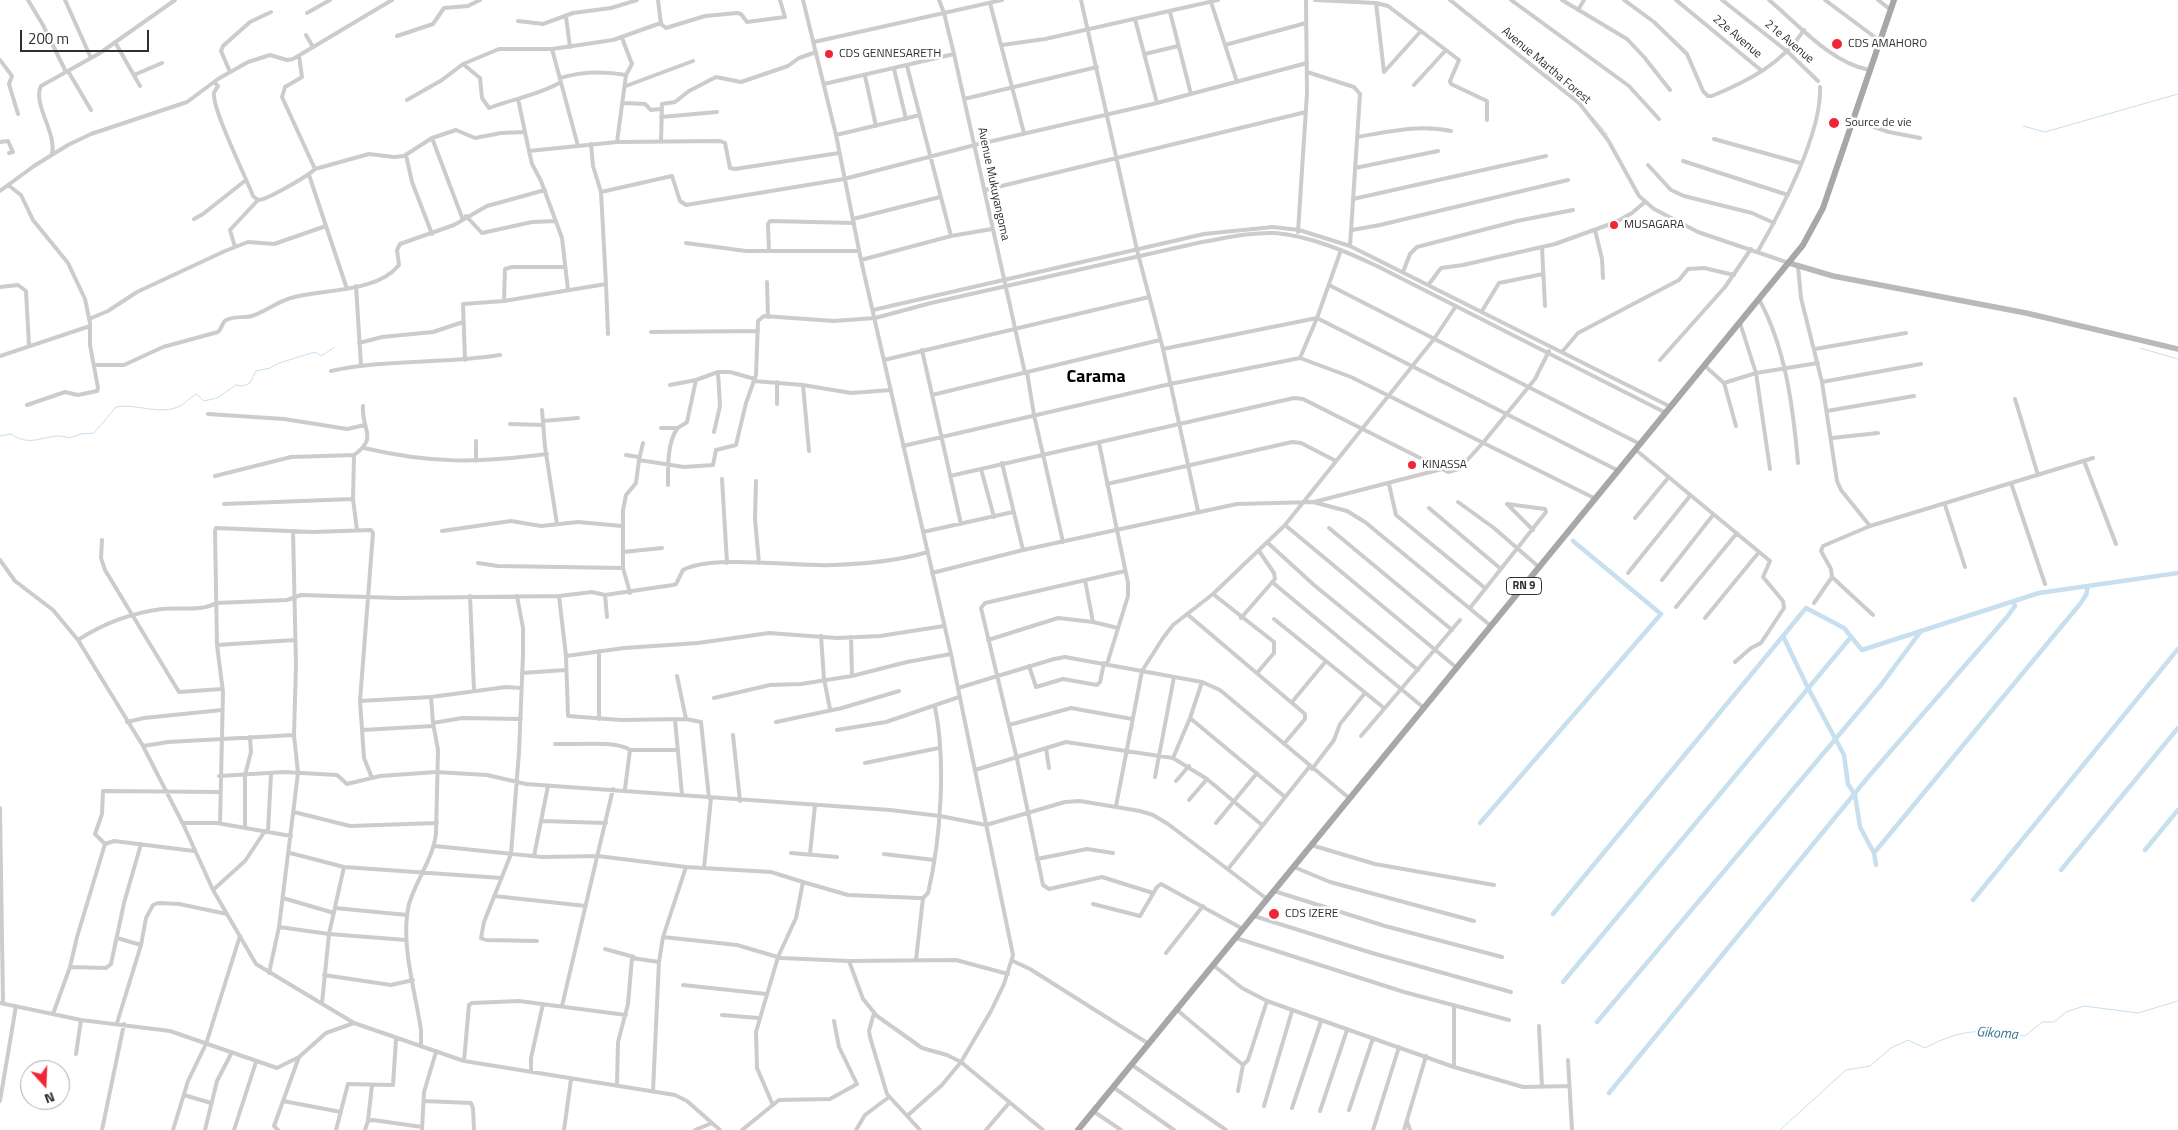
<!DOCTYPE html>
<html>
<head>
<meta charset="utf-8">
<style>
	body { margin:0 }
	#map { position:relative; width:2178px; height:1130px; overflow:hidden; background:#fff; font-family:"Titillium Web",sans-serif }
	canvas { display:block }
	.north { position:absolute; left:20px; top:1060px; width:50px; height:50px; box-sizing:border-box; background:#fff; border:1px solid #acacac; border-radius:50%; rotate:160deg; font-size:14px; font-weight:700; line-height:20px; text-align:center; color:#2f2f2f }
	.north::after { content:''; display:block; margin:auto; width:18px; height:22px; background:#f02637; clip-path:polygon(50% 0,100% 100%,50% 72%,0 100%) }
	.scale { position:absolute; left:20px; top:30px; width:129px; height:22px; box-sizing:border-box; border:2px solid #2f2f2f; border-top:0; padding-left:6px; font-size:15px; line-height:18px; white-space:nowrap; color:#2f2f2f; -webkit-text-stroke:4px #fff; paint-order:stroke }
</style>
</head>
<body>
<div id="map">
<canvas width="2178" height="1130"></canvas>
<div class="north">N</div>
<div class="scale">200 m</div>
</div>
<script>
const ctx = document.querySelector('canvas').getContext('2d');
ctx.lineJoin = 'round';
function stroke(path, color, width, dash) {
  ctx.strokeStyle = color;
  ctx.lineWidth = width;
  ctx.lineCap = dash ? 'butt' : 'round';
  ctx.setLineDash(dash || []);
  ctx.stroke(path);
}
function write(font, color, halo, rows, align = 'center') {
  ctx.font = font + ' "Titillium Web",sans-serif';
  ctx.lineWidth = 5;
  ctx.setLineDash([]);
  ctx.textBaseline = 'middle';
  ctx.strokeStyle = halo;
  ctx.fillStyle = color;
  for (const [text, x, y, turn = 0] of rows) {
    ctx.save();
    ctx.translate(x, y);
    ctx.rotate((+turn || 0) * Math.PI / 180);
    ctx.textAlign = isNaN(turn) ? turn : align;
    if (halo) ctx.strokeText(text, 0, 0);
    ctx.fillText(text, 0, 0);
    ctx.restore();
  }
}
stroke(new Path2D(`
	M1547,75L1570,88L1574,97
	M1587,111L1608,135
	M2023,126L2045,132L2178,94
	M2140,348L2178,359
	M0,436L11,434C34,450 48,430 69,438L81,434L94,433L116,407C137,403 160,416 180,406C185,403 190,398 196,394L204,401L217,398L236,385L243,386L250,383L256,371L270,368L279,363L315,352L321,356L335,347
	M1780,1130L1846,1070L1870,1066L1891,1048L1908,1040L1925,1048C1964,1027 1983,1030 2025,1036L2042,1022H2054L2066,1012L2084,1006L2138,1013L2178,1001`), '#c7dfee', 1);
stroke(new Path2D(`
	M1480,823L1661,614L1573,541
	M2145,850L2178,810
	M1874,853L2080,604L2086,595L2088,586
	M1876,865L1874,853L1860,827L1855,795L1848,784L1844,755L1808,688L1783,636L1806,608L1844,628L1862,650L2039,593L2178,573
	M2061,870L2178,728
	M1973,900L2178,649
	M1553,914L1783,636
	M1563,982L1851,637
	M1597,1022L1881,685L1921,631
	M1609,1093L1869,776L2007,617L2015,606L2013,602`), '#c7dfee', 4.5);
stroke(new Path2D(`
	M28,0L43,25L66,72
	M65,0L91,58
	M658,0L661,24
	M803,0L836,135L861,260L951,654L1013,955L1004,984L991,1011L961,1062L942,1085L907,1116
	M939,0L944,13L954,54L1025,373
	M1081,0L1137,250L1163,349L1198,511
	M1315,0L1376,3L1388,6L1459,60L1450,81L1451,84L1487,101V120
	M1450,0L1579,103L1608,140L1639,196L1654,209L1698,232L1789,263
	M1511,0L1629,86L1659,119
	M1562,0L1627,39L1644,57L1670,90
	M1624,0L1654,22L1687,54L1703,91L1708,96H1712C1748,81 1782,64 1804,30
	M1676,0L1762,71
	M1722,0L1788,52L1818,81
	M1769,0C1799,25 1830,62 1869,70
	M1825,0L1880,41
	M1878,0L1891,10
	M1211,2L1237,82
	M990,3L1024,133
	M1376,3L1384,72L1421,31
	M1578,10L1584,0
	M1170,12L1191,94
	M307,13L330,0
	M566,17L570,47
	M1135,19L1157,103
	M518,21L543,24L573,13L611,8L637,0
	M306,35L313,47
	M397,36L433,24L444,8L468,6L480,0
	M115,42L140,86
	M814,42L1002,0
	M1002,45L1045,39L1218,0
	M1225,45L1306,23
	M552,49L578,146
	M1145,54L1178,46
	M299,56L302,77L285,87L282,97L315,169L369,154L394,157L404,156L432,138L463,220
	M0,60L12,76L9,84L18,114
	M463,64L499,49H552L613,40L658,24H661L666,28L705,16L737,13L741,14L747,22L785,17L780,0
	M907,66L951,236
	M894,69L906,119
	M68,71L91,110
	M230,72L221,51L223,46L250,22L271,12
	M1307,72L1354,87L1360,94L1350,246
	M134,75L162,63
	M865,76L876,126
	M560,78C583,71 603,71 626,75
	M214,82L218,86C217,88 215,90 214,93C212,109 246,177 253,196L258,200C265,201 308,176 315,169
	M824,84L954,54
	M1414,85L1446,50
	M626,86L693,61
	M518,99L529,151
	M964,99L1097,67
	M407,100L442,80L463,64L480,78L482,98L489,108C513,99 539,95 561,82
	M624,103L645,104L651,110L660,109
	M661,117L717,112
	M1853,120L1889,132L1920,138
	M836,135L920,115
	M1357,137C1388,132 1419,124 1451,131
	M432,138L456,130L475,138L501,133L525,132
	M1714,139L1800,163
	M0,142L8,141L13,152L9,153
	M617,142L626,75L632,64L622,38
	M661,142L662,104L675,102L689,91L716,77L741,82L788,66L799,58L816,52
	M52,154C57,133 32,103 41,86L100,53L175,0
	M406,155L412,182L432,234
	M1683,161L1788,195
	M1648,165L1671,190L1684,196L1752,213L1774,223
	M1355,168L1438,151
	M309,175L347,289
	M8,185L21,195L33,220L68,263L85,299L90,323V345L98,388L97,391L78,395L65,392L27,405
	M985,190L1306,112
	M0,191L34,166L68,145L91,134L187,102L218,79L248,62L270,55L287,60L293,59L392,0
	M601,192L672,176L680,201L686,205L844,179L975,145L1157,103L1307,63
	M1353,199L1546,156
	M466,216L482,233L532,222L556,221
	M194,219L203,214L246,180
	M853,219L940,197
	M1352,230L1380,225L1568,180
	M1595,230L1602,259L1603,278
	M1298,232L1307,93L1306,0
	M686,243L746,251H859
	M235,247L230,230L258,200
	M1542,247L1545,306
	M769,251L768,224L770,221L854,223
	M1758,251C1781,211 1822,133 1820,87
	M861,260L951,236L992,229
	M1798,266L1801,298L1822,382L1837,481L1841,490L1870,526
	M1403,272L1410,254L1417,247L1517,221L1573,210
	M767,282L768,317
	M606,284L608,334
	M1429,284L1441,268L1463,265L1555,244L1616,222L1632,213L1645,202
	M1329,285L1640,444
	M356,286L361,365
	M0,287L18,285L26,291L29,345
	M568,290L562,238L541,181L532,164L529,151L617,142L720,141L725,143L730,168L735,169L839,153
	M1759,299C1786,349 1793,407 1798,463
	M504,301L505,269L512,267H564
	M873,310L1204,234L1273,227L1299,230L1350,246L1671,407
	M1482,311L1499,283L1543,274
	M89,319L108,311L137,292L225,251L248,242L274,244L326,226
	M1740,323L1756,373L1770,469
	M651,332L758,331
	M359,343L382,337L433,332L463,322
	M1163,349L1317,318L1619,471
	M1815,349L1906,333
	M922,350L961,524
	M1562,352L1578,333L1679,280L1688,269L1704,268L1734,275
	M0,356L90,326
	M1300,358L1317,318L1341,250
	M465,360L463,304L504,301L606,284L601,192L593,166L591,144
	M884,360L1149,297
	M1660,360L1725,287L1751,249
	M95,365H124L163,347L218,332C222,329 222,322 226,320C233,316 245,318 252,316C266,311 277,302 291,298C322,289 377,293 399,265L397,250L400,244L454,225L487,206L545,190
	M1705,366L1724,383L1736,426
	M331,371C386,359 444,364 500,355
	M1027,372L1034,415L1063,542
	M754,381L803,385L851,393L891,390
	M1822,382L1921,364
	M1724,383L1756,373L1818,363
	M670,385L696,380L718,372H730L755,379
	M803,385L809,451
	M932,395L1160,340
	M2015,399L2038,475
	M777,404V382
	M542,410L545,447L557,524
	M1827,411L1914,396
	M208,414L284,419L347,429L365,425
	M543,421L578,418
	M510,424L543,425
	M661,428H678
	M714,432L720,406L718,372
	M1832,438L1878,433
	M1099,443L1128,583V596L1107,664
	M903,446L1170,384L1300,358L1351,377L1596,499
	M364,448C432,464 478,463 547,454
	M1636,450L1770,561L1763,577L1783,601L1784,608L1761,643L1751,648L1735,662
	M626,455L639,457
	M639,460L643,443
	M476,461V441
	M2084,461L2116,544
	M1002,463L1023,550
	M981,469L994,517
	M215,476L291,457L354,455
	M950,476L1294,398L1303,399L1448,472L1459,469L1482,444L1535,379L1549,351
	M722,479L727,563
	M756,481L755,519L759,563
	M2011,483L2045,584
	M1107,484L1292,442L1301,443L1336,461
	M1389,484L1396,515L1485,588
	M668,485C668,469 667,443 677,429C679,426 684,425 687,422L696,380
	M1314,502L1442,469
	M1458,502L1494,528L1540,568
	M224,504L353,499
	M1507,504L1533,530
	M1945,505L1965,567
	M1429,508L1501,569
	M1635,518L1668,478
	M1285,525L1457,668
	M1329,528L1452,630
	M357,530L353,499L354,455C379,437 361,430 363,406
	M442,531L511,521L541,526L578,522L622,526
	M923,532L1013,512
	M102,540L101,558L105,570L179,692L222,689
	M1268,543L1314,585L1418,670
	M623,552L662,548
	M0,560L15,581L53,610L78,640L143,746L184,826L213,890L256,964L354,1023
	M478,563L498,566L623,568
	M1125,571L985,603L981,608L1017,759L1043,885L1049,889L1102,877L1153,893
	M932,573L1023,550L1237,504L1313,502L1347,511L1365,522L1491,626
	M1628,573L1690,496
	M1832,577L1873,615
	M1085,580L1093,622
	M1662,580L1713,515
	M1272,582L1424,708
	M630,593L623,568V510L626,495L636,483L639,460L684,467L713,465L716,450L736,445L746,403L756,375L758,321L764,316L834,321L875,318L931,303L1202,242C1226,238 1250,232 1275,233C1310,236 1345,251 1377,266L1666,413
	M1213,594L1274,642V653L1257,673
	M605,595L607,617
	M470,596L474,690
	M517,596L523,628V655L519,752L511,854L484,922L481,938L486,940L537,941
	M559,596L566,656L568,716L621,720L686,719L701,722L709,798
	M1814,603L1832,577L1831,569L1821,551L1823,546L1870,526L2093,458
	M1676,607L1737,533
	M1470,608L1546,512L1545,509L1507,504
	M1187,614L1305,714V719L1284,744
	M1241,618L1275,579L1274,573L1259,551
	M1705,618L1759,552
	M1274,619L1384,708
	M821,636L824,679L830,709
	M851,637L852,676
	M78,640C104,623 131,613 162,609C180,607 201,612 216,603L287,600L301,595L398,598L559,596L592,592L605,595L673,585L676,584L683,570C712,554 797,567 833,565C864,564 897,561 928,552
	M988,640L1058,618L1093,622L1118,628
	M217,645L295,640
	M566,656L624,648L698,643L769,633L837,638L880,636L944,626
	M1029,666L1036,687L1063,679L1097,685L1100,682L1104,663
	M522,673L565,670
	M677,676L686,719
	M958,688L1054,659L1065,657L1202,682L1220,690L1349,798
	M714,698L770,685L801,684L852,676L907,662L951,654
	M360,701L431,697L506,687L521,688
	M1292,702L1326,661
	M1190,718L1285,797
	M599,719V651
	M675,720L682,795
	M127,722L144,718L222,710
	M776,722L842,708L899,691
	M433,723L462,718L521,719
	M1009,725L1071,708L1132,719
	M362,730L433,726
	M837,730L886,722L959,697
	M733,735L740,801
	M1361,736L1460,620
	M555,744C574,745 616,740 630,750H678
	M143,746L168,742L294,735
	M1046,748L1049,768
	M1173,758L1190,718L1202,682
	M865,763L939,748
	M1312,769L1334,740L1340,724L1365,693
	M975,770L1066,742L1173,758L1207,779L1262,825
	M219,776L284,772L337,775L347,784L380,776L436,772L487,775L526,784L890,810L940,816L986,825L1065,802L1080,801L1140,811L1153,815L1168,824L1267,899
	M1155,777L1174,677
	M1176,781L1189,766
	M625,789L630,750
	M1189,800L1207,779
	M1116,806L1142,671L1163,638L1173,625L1213,594L1285,525L1434,339L1456,306
	M0,808L3,1003
	M294,812L350,826L437,823
	M542,821L606,823
	M183,823H217L291,836
	M220,823L223,692L217,645L215,531L216,528L313,532L371,530L373,533L360,701L364,758L372,778
	M1216,823L1257,773
	M245,827V775L251,752L250,737
	M268,831L271,774
	M105,844L95,834L102,814L103,791L219,792
	M1311,845L1375,864L1494,885
	M435,846L542,857L598,856L686,867L771,872L803,882
	M290,853L344,867L501,878
	M791,853L837,857
	M810,854L815,805
	M884,854L934,860
	M534,856L548,786
	M1037,859L1087,849L1113,853
	M1294,867L1330,882L1474,921
	M704,868L711,798
	M1228,869L1310,766
	M213,890L245,861L265,831
	M1274,891L1385,926L1502,957
	M494,896L586,906
	M283,898L334,913
	M1093,904L1140,916L1157,887L1161,884L1243,929
	M335,908L407,915
	M1254,916L1372,953L1511,992
	M279,927L329,934L406,940
	M663,937L686,867
	M117,938L141,945
	M1236,938L1404,992L1509,1020
	M605,949L634,957
	M1166,953L1203,906
	M916,960L923,898
	M849,961L863,999L877,1016L922,1048L947,1055L961,1062L1043,1130
	M1013,961L1030,969L1149,1044
	M1213,965L1242,988L1267,1001L1454,1067L1523,1087L1568,1086
	M70,967L106,968L111,964L124,903L141,844
	M269,973L279,927L298,773L294,735L296,665L293,531
	M324,975L391,985L413,980
	M683,985L766,994
	M0,1003L81,1020L170,1031L277,1068L299,1057L326,1033L354,1023L464,1061L675,1095L687,1101L720,1130
	M322,1003L329,934L344,867
	M562,1006L613,789
	M1454,1006V1067
	M1177,1010L1243,1065
	M874,1013L869,1031L870,1037L887,1094L920,1130
	M53,1014L70,967L77,937L105,844L114,841L194,851
	M722,1015L759,1018
	M117,1023L141,945L146,918L153,905L158,903L179,904L227,914
	M1539,1026L1542,1087
	M421,1046V1030C415,990 400,943 409,904C416,880 434,857 436,833L438,750L433,723L431,697
	M76,1054L81,1020
	M1568,1060L1572,1130
	M464,1061L469,1005L472,1003L519,1001L626,1015
	M1132,1065L1226,1130
	M531,1071V1058L543,1004
	M617,1084L618,1042L628,1004L632,958L659,962L663,937L737,945L781,958L849,961L956,960L1008,974
	M1113,1087L1174,1130
	M653,1091L659,961
	M1238,1091L1243,1065L1248,1060L1267,1001
	M184,1095L211,1103
	M0,1101L16,1006
	M283,1101L341,1112
	M424,1101L471,1103L473,1108L474,1130
	M772,1103L757,1068L756,1032L778,957L796,918L803,882L848,895L918,898H923L928,893C941,839 946,760 935,707
	M1264,1106L1292,1011
	M1292,1108L1321,1021
	M1349,1110L1373,1038
	M1093,1111L1121,1130
	M1320,1111L1347,1030
	M368,1121L372,1085
	M1407,1121L1410,1130
	M102,1130L124,1024
	M173,1130L188,1081L206,1044L240,936
	M205,1130L217,1081L232,1052
	M234,1130L256,1062
	M278,1130L274,1126L299,1057
	M336,1130L348,1084L393,1085L396,1039
	M365,1130L368,1121L373,1120L422,1127
	M422,1130L424,1092L436,1052
	M564,1130L571,1079
	M695,1130L712,1123
	M742,1130L779,1100L830,1099L857,1084L839,1047L834,1021
	M856,1130L865,1115L889,1097
	M986,1130L1009,1103
	M1373,1130L1399,1047
	M1404,1130L1426,1056`), '#ccc', 4);
stroke(new Path2D(`
	M1789,263L1833,276L2026,313L2178,349`), '#b9b9b9', 5.5);
stroke(new Path2D(`
	M1078,1130L1803,245L1823,208L1894,0`), '#a7a7a7', 6);
for (const [x, y, r, color] of [
	[1837,44,6,"#f02637"],
	[829,54,5,"#f02637"],
	[1834,123,6,"#f02637"],
	[1614,225,5,"#f02637"],
	[1412,465,5,"#f02637"],
	[1274,914,6,"#f02637"]
]) {
  const dot = new Path2D();
  dot.arc(x, y, r, 0, 2 * Math.PI);
  ctx.fillStyle = color;
  ctx.fill(dot);
  stroke(dot, '#fff', 2);
}
for (const [x, y, w] of [
	[1524,586,35]
]) {
  const box = new Path2D();
  box.roundRect(x - w / 2, y - 8.5, w, 17, 4);
  ctx.fillStyle = '#fff';
  ctx.fill(box);
  stroke(box, '#2f2f2f', 1);
}
write('bold 11px', '#2f2f2f', null, [
	["RN 9",1524,586]
]);
write('12px', '#2f2f2f', '#fff', [
	["22e Avenue",1737,37,40],
	["21e Avenue",1789,42,40],
	["Avenue Martha Forest",1546,66,40],
	["Avenue Mukuyangoma",993,184,78]
]);
write('12px', '#2f2f2f', '#fff', [
	["CDS AMAHORO",1848,44],
	["CDS GENNESARETH",839,54],
	["Source de vie",1845,123],
	["MUSAGARA",1624,225],
	["KINASSA",1422,465],
	["CDS IZERE",1285,914]
], 'left');
write('italic 14px', '#377296', '#fff', [
	["Gikoma",1997,1034,4]
]);
write('bold 18px', '#000', '#fff', [
	["Carama",1096,378]
]);
</script>
</body>
</html>
